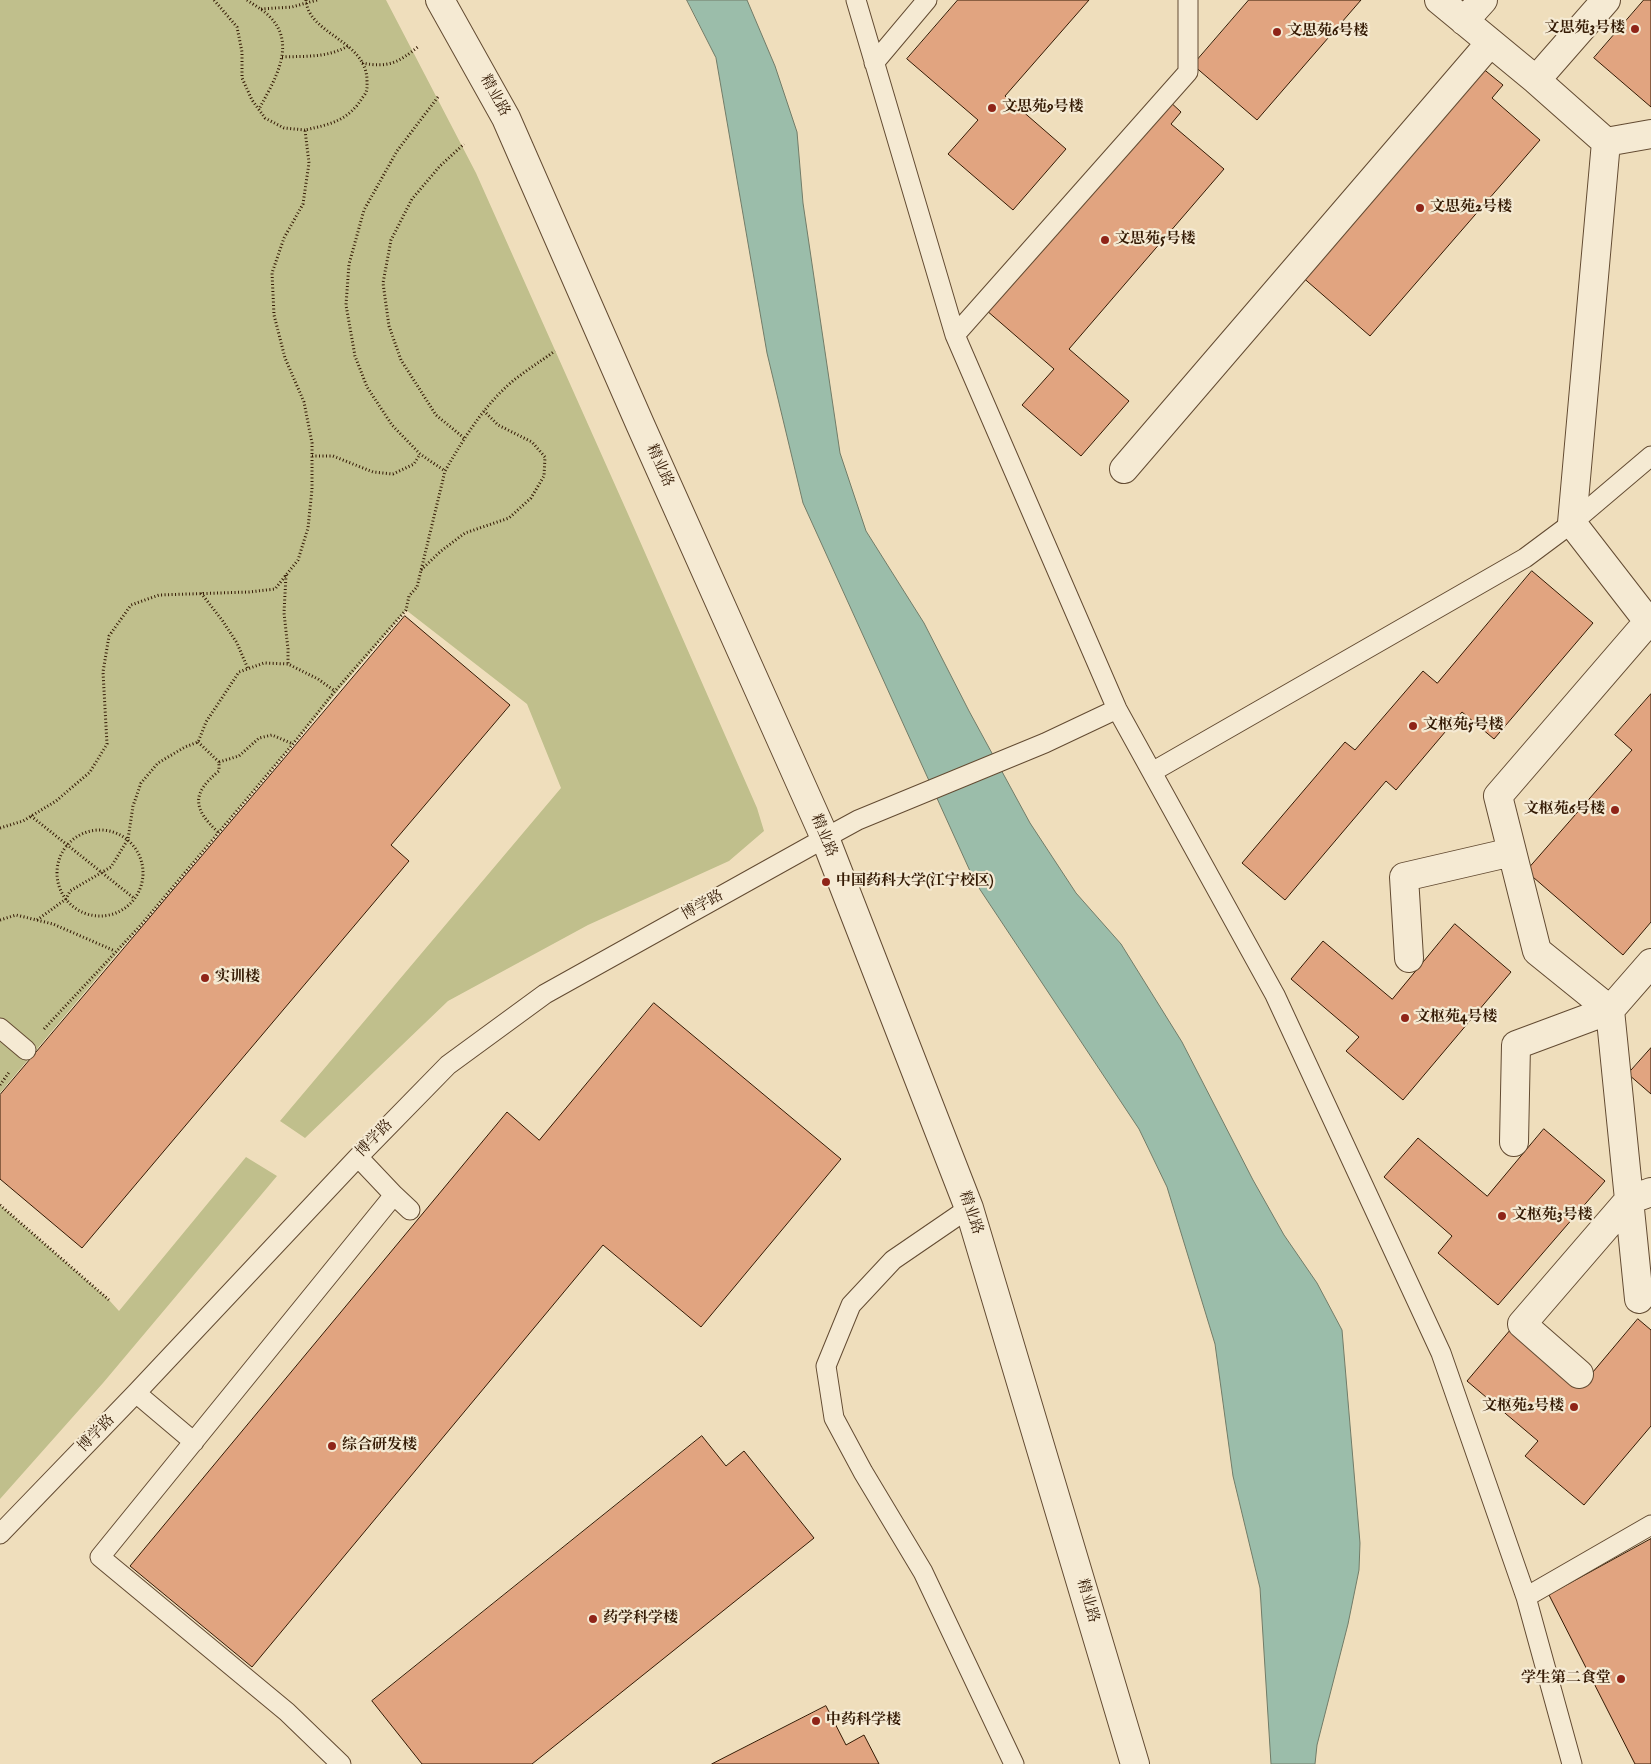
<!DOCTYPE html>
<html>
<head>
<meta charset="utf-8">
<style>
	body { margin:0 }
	canvas { display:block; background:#efdebc }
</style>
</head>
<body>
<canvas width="1651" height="1764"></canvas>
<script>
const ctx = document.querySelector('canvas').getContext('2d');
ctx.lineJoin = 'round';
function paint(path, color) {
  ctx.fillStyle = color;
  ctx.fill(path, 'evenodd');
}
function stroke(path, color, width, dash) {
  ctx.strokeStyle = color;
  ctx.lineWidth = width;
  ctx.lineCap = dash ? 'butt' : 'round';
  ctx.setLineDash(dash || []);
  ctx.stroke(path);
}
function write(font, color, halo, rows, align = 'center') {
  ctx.font = font + ' "IM FELL English","Noto Serif SC",serif';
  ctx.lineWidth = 4.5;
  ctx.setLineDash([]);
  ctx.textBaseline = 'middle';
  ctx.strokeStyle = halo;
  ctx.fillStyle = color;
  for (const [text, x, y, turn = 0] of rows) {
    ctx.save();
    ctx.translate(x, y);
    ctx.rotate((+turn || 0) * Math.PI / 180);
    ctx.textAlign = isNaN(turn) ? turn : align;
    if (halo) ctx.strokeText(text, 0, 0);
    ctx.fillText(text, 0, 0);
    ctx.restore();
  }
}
paint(new Path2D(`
	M0,0H386L476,173L628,514L757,808L764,831L729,861L588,925L448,1001L305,1138L280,1121L561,788L527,704L406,610L0,1093Z
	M246,1157L277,1176L103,1383L0,1499V1205L109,1300L119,1311Z`), '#c0bf8c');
const water = new Path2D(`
	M687,0H747L775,66L797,132L803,203L840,453L866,531L924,623L969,711L1030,823L1076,893L1121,944L1182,1042L1253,1180L1284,1235L1317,1283L1342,1330L1360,1543L1359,1570L1348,1624L1317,1745L1315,1764H1271L1260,1588L1233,1476L1215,1344L1167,1187L1139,1129L975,882L803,503L767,353L716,58Z`);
paint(water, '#9bbdaa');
stroke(water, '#727c68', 1);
const building = new Path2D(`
	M958,0H1089L1005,96L1066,149L1013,210L948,154L978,120L907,59Z
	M1249,0H1361L1257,120L1193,65Z
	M1644,0H1651V107L1594,58Z
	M1481,67L1503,85L1492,98L1540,140L1370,336L1300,275Z
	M1167,99L1181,112L1171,124L1224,169L1069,349L1129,401L1081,456L1022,405L1054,369L986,310Z
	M1532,571L1593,623L1494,739L1462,712L1396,790L1386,781L1285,900L1242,863L1345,742L1355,750L1423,671L1437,683Z
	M405,616L510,705L391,845L409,861L82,1248L0,1179V1095Z
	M1651,694V922L1623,955L1526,871L1632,750L1615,735Z
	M1455,924L1511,972L1403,1100L1346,1051L1359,1037L1291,979L1323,941L1392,999Z
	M654,1003L841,1159L701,1327L603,1245L252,1667L130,1566L507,1112L539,1140Z
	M1651,1048V1094L1628,1074Z
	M1544,1129L1605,1181L1498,1305L1438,1253L1452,1236L1384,1177L1418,1138L1487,1196Z
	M1638,1319L1651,1330V1426L1584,1505L1525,1456L1538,1441L1467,1381L1511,1329L1579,1388Z
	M702,1436L726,1466L744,1451L814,1538L532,1764H422L372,1701Z
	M1651,1539V1764H1635L1549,1595Z
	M826,1706L846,1745L864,1735L879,1764H712Z`);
paint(building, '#e1a480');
stroke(building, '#341a04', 1);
const lane = new Path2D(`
	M856,0L955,335L1117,709L1275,995L1441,1353L1526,1597L1572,1764
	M874,63L927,0
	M955,335L1188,72V0
	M1152,772L1525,558L1572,523L1651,456
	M0,1028L26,1050
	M358,1157L394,1195
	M969,1208L893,1260L851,1305L826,1366L834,1418L863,1472L923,1572L1014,1764
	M136,1393L194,1442
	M0,1534L136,1393L358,1157L448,1065L545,994L825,838L858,820L1045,743L1117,709
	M1526,1597L1651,1525
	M341,1764L287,1712L100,1557L394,1195L410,1210`);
const street = new Path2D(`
	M440,0L506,118L640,424L825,838L969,1208L1135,1764
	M1439,0L1536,80L1606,142L1572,523L1651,625
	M1464,21L1483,0
	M1536,80L1606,0
	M1606,142L1651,134
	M1124,469L1490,43
	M1409,958L1404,877L1512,852
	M1514,1142L1516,1045L1610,1010L1651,963
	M1639,1299L1610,1010L1537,951L1498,796L1648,622
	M1579,1374L1522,1324L1629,1200L1651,1192`);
stroke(lane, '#634b32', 21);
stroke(street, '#634b32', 30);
stroke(new Path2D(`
	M214,0L237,27L242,52V78L252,100L265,118L284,128L305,130
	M247,0C254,5 262,9 269,16C298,44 274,81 259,109
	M261,9L292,7L317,0
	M282,57C306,56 327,58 348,46
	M362,63C388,68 398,63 419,46
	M438,97L397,151L364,210L349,264L346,305L355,356L367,387L392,425L420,454L445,471C464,438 484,405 514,380C527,370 541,361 555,351
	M464,438L436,415L401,360L389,326L383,283L391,240L412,199L440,166L464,144
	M312,456H333L373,472L393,474L414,464L420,454
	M421,570L441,551L465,533L509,518L531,498L544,476L545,457L532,442L498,425L484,411
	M286,575L284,613L288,649V664
	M201,593L222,620L237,643L248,669
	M198,742L219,762
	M31,816L135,899
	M0,828L23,821L56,801L90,772L107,744L103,672L109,636L131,605L159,595L249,592L275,589L298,560L308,528L312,489V443L304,402L285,358L274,315L272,273L284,238L303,204L309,163L305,130C331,124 348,121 363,97C368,91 367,87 367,79C365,40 308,34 306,0
	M57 873a43 43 0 1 1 86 0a43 43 0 1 1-86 0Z
	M218,832C192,808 192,793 219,771V762L239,756L259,738L272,735L293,744
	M0,920L16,915L53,924L115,951
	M37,920L66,899L70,891L111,867L128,839L133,806L141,783L158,763L185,747L198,742L206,722L239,672L264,663L288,664L318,679L335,691
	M44,1029L141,925L293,744L335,691L406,610L409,596L417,587L445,471
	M0,1085L10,1071
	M0,1205L109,1300`), '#341a04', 3, [1, 2.5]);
stroke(lane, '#f5ead3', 19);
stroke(street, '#f5ead3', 28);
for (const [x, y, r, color] of [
	[1635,29,5,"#8f2418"],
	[1277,32,5,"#8f2418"],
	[992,108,5,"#8f2418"],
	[1420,208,5,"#8f2418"],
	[1105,240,5,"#8f2418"],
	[1413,726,5,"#8f2418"],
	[1615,810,5,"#8f2418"],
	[826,882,5,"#8f2418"],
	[205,978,5,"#8f2418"],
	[1405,1018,5,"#8f2418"],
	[1502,1216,5,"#8f2418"],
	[1574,1407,5,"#8f2418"],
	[332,1446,5,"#8f2418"],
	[593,1619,5,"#8f2418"],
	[1621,1679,5,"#8f2418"],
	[816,1721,5,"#8f2418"]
]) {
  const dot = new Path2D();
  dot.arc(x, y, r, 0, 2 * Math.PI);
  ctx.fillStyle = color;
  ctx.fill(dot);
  stroke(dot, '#f5ead3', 2);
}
write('bold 15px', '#341a04', '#f5ead3', [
	["文思苑3号楼",1625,29,"right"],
	["文思苑6号楼",1287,32],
	["文思苑9号楼",1002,108],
	["文思苑2号楼",1430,208],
	["文思苑5号楼",1115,240],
	["文枢苑5号楼",1423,726],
	["文枢苑6号楼",1605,810,"right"],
	["中国药科大学(江宁校区)",836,882],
	["实训楼",215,978],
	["文枢苑4号楼",1415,1018],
	["文枢苑3号楼",1512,1216],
	["文枢苑2号楼",1564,1407,"right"],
	["综合研发楼",342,1446],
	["药学科学楼",603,1619],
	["学生第二食堂",1611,1679,"right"],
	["中药科学楼",826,1721]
], 'left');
write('15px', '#341a04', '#f5ead3', [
	["精业路",494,96,61],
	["精业路",659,466,66],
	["精业路",823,836,67],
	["博学路",703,906,-29],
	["博学路",375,1139,-46],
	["精业路",970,1213,71],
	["博学路",97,1434,-46],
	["精业路",1087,1601,74]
]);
</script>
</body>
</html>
